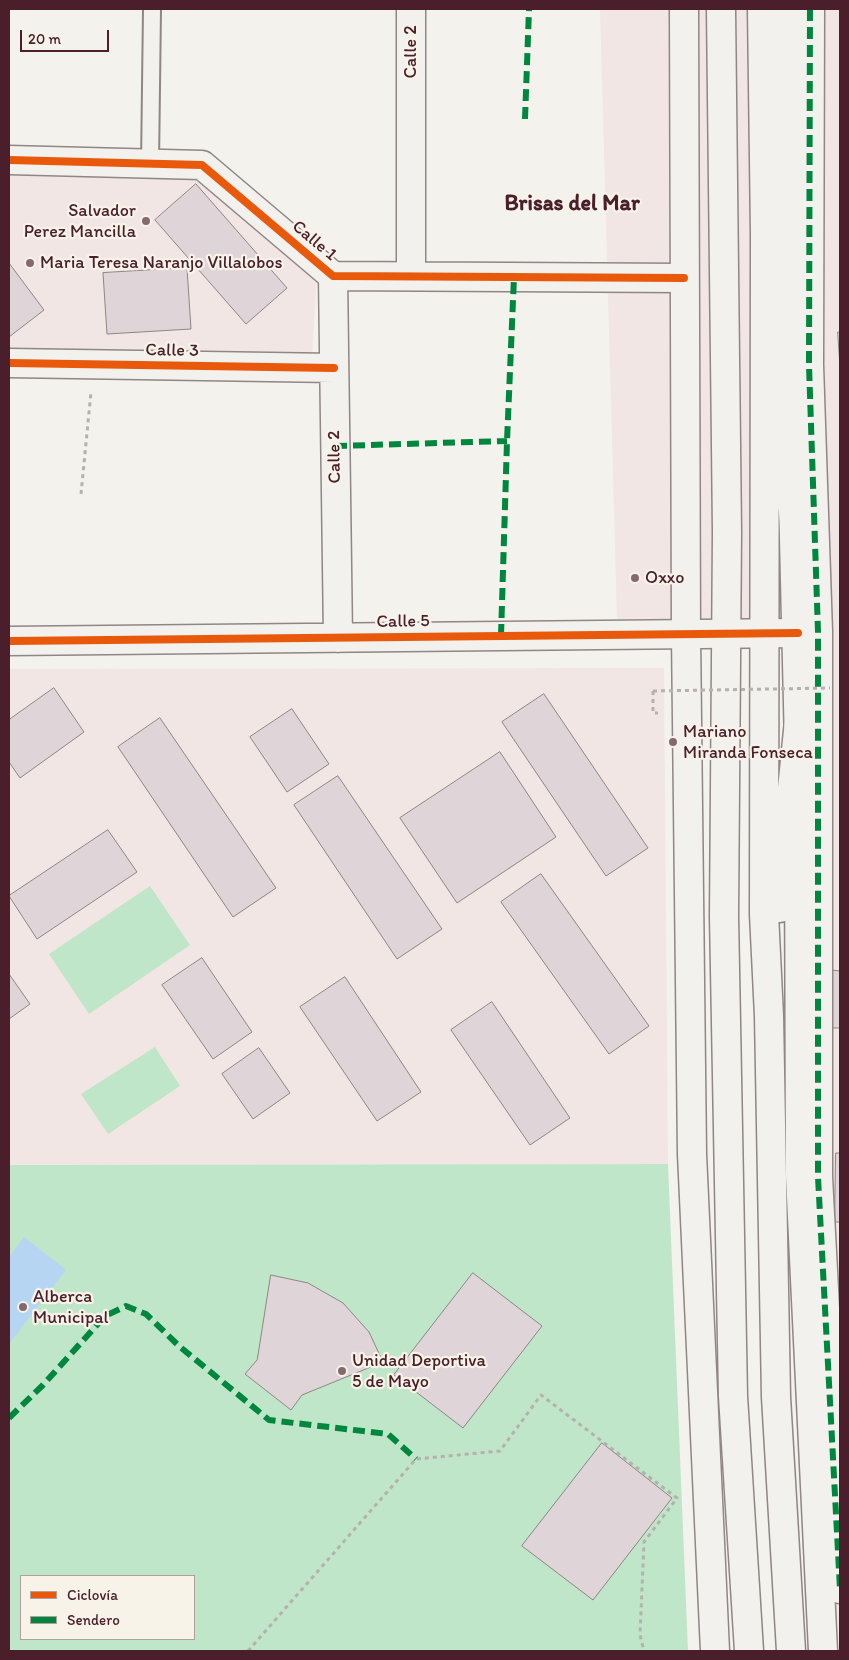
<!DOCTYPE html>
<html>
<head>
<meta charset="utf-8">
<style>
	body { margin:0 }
	#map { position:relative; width:849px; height:1660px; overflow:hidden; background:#f4f2ec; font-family:Itim,sans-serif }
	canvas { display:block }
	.frame { position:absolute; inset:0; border:10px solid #4a1f2b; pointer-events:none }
	.legend { position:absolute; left:20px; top:1575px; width:175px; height:65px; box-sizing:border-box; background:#f7f3e8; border:1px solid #b29e9c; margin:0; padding:6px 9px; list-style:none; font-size:15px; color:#4a1f2b }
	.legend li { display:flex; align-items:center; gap:10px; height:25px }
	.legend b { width:25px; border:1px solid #b29e9c }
	.scale { position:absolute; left:20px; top:30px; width:89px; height:22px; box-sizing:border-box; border:2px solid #4a1f2b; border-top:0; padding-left:6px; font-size:15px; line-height:18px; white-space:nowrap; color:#4a1f2b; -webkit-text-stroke:4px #f7f3e8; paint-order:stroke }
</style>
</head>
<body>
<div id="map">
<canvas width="849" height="1660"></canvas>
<div class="frame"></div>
<ul class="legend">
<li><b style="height:6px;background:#e8590c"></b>Ciclovía</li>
<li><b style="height:6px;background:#00873e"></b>Sendero</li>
</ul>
<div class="scale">20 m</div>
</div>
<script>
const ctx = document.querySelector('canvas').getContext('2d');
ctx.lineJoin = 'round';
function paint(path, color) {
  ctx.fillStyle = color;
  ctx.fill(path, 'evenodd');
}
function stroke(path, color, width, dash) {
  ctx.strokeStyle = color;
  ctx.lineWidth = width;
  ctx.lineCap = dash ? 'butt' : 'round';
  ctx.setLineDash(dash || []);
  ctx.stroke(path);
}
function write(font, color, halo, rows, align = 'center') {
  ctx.font = font + ' Itim,sans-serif';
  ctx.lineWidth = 4.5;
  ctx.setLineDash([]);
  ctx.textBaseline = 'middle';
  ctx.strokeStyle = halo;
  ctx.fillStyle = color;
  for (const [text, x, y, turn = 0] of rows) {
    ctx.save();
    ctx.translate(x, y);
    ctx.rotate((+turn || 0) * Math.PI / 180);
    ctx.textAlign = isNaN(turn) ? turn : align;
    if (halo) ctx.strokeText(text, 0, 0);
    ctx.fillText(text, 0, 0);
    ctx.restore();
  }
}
paint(new Path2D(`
	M600,9H840V1651H808L807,1639L787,1198L783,900L786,618L617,619Z
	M9,169L197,171L317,271L312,357L9,356Z
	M664,668L668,1164L9,1165V669Z`), '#f1e6e4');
paint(new Path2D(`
	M150,886L190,945L89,1014L49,954Z
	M155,1047L180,1086L108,1134L81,1094Z
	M668,1164L688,1651H9V1165ZM21,1576H194V1639H21Z`), '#c0e6c9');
paint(new Path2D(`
	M24,1237L66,1270L9,1344V1257Z`), '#b6d5f3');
const building = new Path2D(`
	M196,184L287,288L246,324L155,220Z
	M9,263L44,310L9,337Z
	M187,268L191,329L107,334L103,273Z
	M838,332H840V366Z
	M54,688L84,732L20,778L9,762V720Z
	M544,694L648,848L606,876L502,722Z
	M292,709L329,764L287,792L250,737Z
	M160,718L276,888L233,917L118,747Z
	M500,752L556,837L457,903L400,818Z
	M338,776L442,929L397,959L294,805Z
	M108,830L137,872L37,939L9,896Z
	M541,874L649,1026L609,1054L501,902Z
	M202,958L252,1032L213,1059L162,985Z
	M832,970L840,971V1028H831Z
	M9,974L30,1004L9,1019Z
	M345,977L421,1092L377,1121L300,1007Z
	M492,1002L570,1118L530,1145L451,1030Z
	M259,1048L290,1093L253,1119L222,1074Z
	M836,1153H840V1222H835Z
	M473,1273L542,1326L463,1428L394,1375Z
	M271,1275L308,1283L343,1303L369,1332L383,1362L302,1395L291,1410L245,1374L257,1360Z
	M602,1443L672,1498L593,1600L522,1546Z`);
paint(building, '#dfd4d7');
stroke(building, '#8f8685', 1);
const lane = new Path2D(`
	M150,164L152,9`);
const street = new Path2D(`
	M810,9L809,365L818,632V1177L840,1589
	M9,160L202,165L333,276L684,278
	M333,276L338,638
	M411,276V9
	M9,363L334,368
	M9,641L798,633`);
const secondary = new Path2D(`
	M684,9L686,634L692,1154L715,1651
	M785,9L792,413
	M793,498L799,745
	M799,818L800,1175L823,1651`);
const primary = new Path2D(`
	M721,9L727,532L724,916L733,1396L749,1651
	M762,9L765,234L764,914L769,1016L776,1397L791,1651
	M780,383L794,521
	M780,908L799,721`);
stroke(lane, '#8f8685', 20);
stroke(street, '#8f8685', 31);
stroke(secondary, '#8f8685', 31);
stroke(primary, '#8f8685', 31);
stroke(new Path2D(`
	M81,494L91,392
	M653,691V713H658
	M248,1651L416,1459L500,1451L541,1395L677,1498L644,1542L640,1635L644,1651`), '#b6b0ae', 3, [4, 4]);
stroke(lane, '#f2f1ed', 16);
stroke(street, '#f2f1ed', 28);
stroke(secondary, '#f2f1ed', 28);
stroke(primary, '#f2f1ed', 28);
stroke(new Path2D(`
	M653,691L830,688`), '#b6b0ae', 3, [4, 4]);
stroke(new Path2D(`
	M810,9L809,365L818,632V1177L840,1589
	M525,119L529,9
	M335,446L507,441
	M501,636L507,441L514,277
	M9,1418L43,1385L105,1316L126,1306L146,1314L179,1346L269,1420L388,1434L416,1459`), '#00873e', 6, [12, 6]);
stroke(new Path2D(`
	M9,160L202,165L333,276L684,278
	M9,363L334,368
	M9,641L798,633`), '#e8590c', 8);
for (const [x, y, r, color] of [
	[146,221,5,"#86696f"],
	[30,263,5,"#86696f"],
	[635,578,5,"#86696f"],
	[673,742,5,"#86696f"],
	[23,1307,5,"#86696f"],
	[342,1371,5,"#86696f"]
]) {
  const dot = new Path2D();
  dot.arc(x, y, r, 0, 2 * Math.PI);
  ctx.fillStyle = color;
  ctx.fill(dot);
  stroke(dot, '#f7f3e8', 2);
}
write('18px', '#4a1f2b', '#f7f3e8', [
	["Calle 2",411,52,-90],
	["Calle 1",314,241,40],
	["Calle 3",172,351,1],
	["Calle 2",335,457,-91],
	["Calle 5",403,622,-1]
]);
write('18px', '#4a1f2b', '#f7f3e8', [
	["Salvador",136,211,"right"],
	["Perez Mancilla",136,232,"right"],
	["Maria Teresa Naranjo Villalobos",40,263],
	["Oxxo",645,578],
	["Mariano",683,732],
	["Miranda Fonseca",683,753],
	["Alberca",33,1297],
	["Municipal",33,1318],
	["Unidad Deportiva",352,1361],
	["5 de Mayo",352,1382]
], 'left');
write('bold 22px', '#4a1f2b', '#f7f3e8', [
	["Brisas del Mar",572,204]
]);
</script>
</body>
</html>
